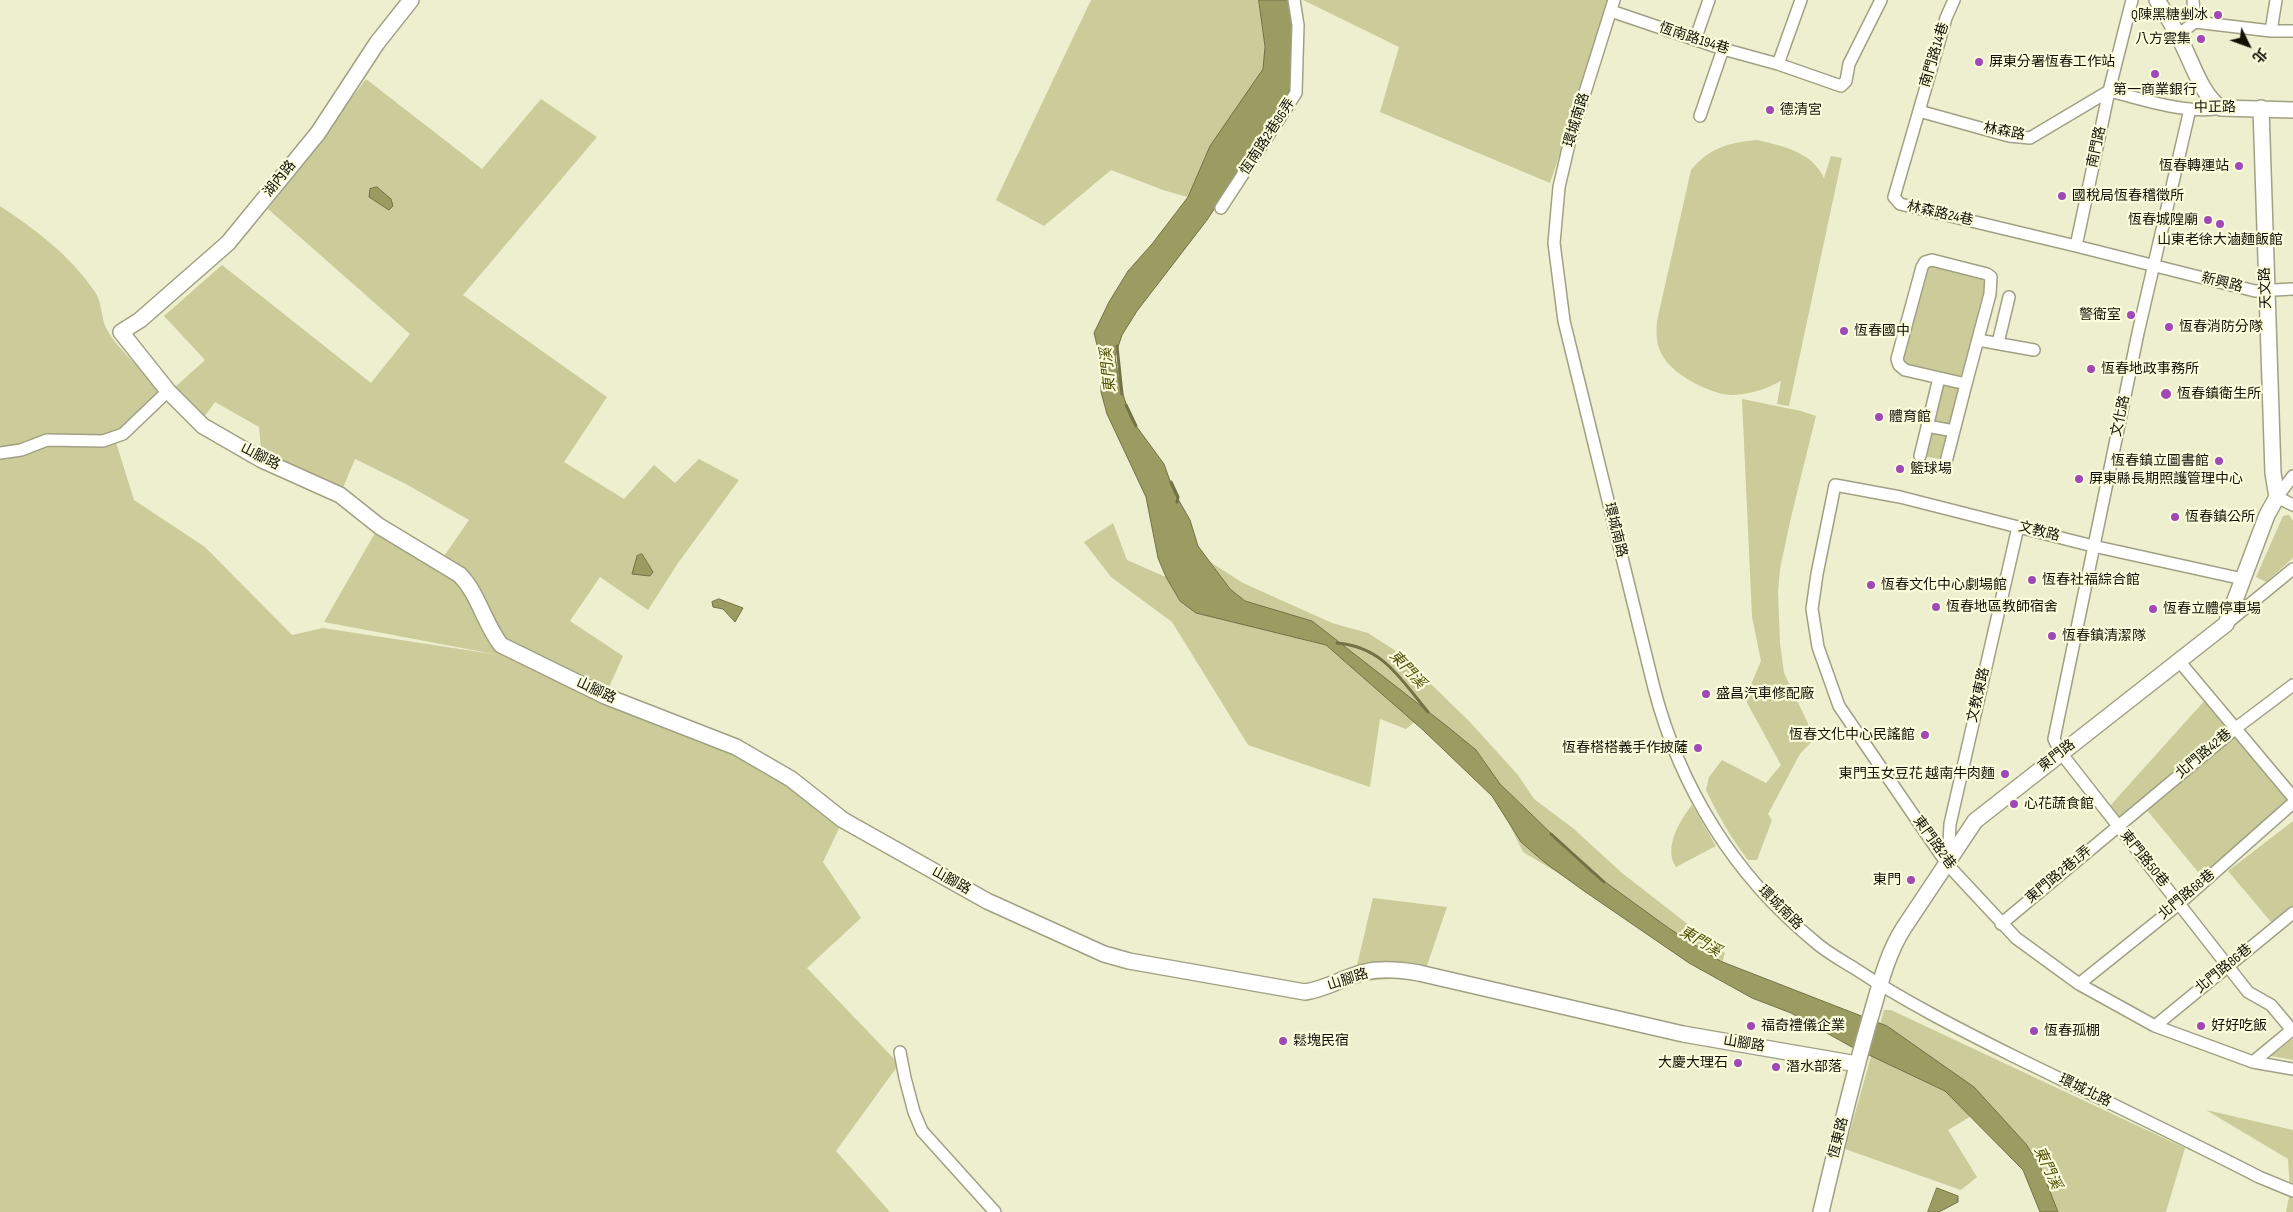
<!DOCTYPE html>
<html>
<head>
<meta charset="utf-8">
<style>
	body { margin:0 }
	#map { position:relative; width:2293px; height:1212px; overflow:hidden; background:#edefcf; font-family:"Sofia Sans Condensed","Noto Sans TC",sans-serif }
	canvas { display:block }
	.north { position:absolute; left:2223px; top:20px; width:50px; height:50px; -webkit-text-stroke:4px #fbfcdc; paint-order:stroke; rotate:132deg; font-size:14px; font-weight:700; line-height:20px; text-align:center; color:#111106 }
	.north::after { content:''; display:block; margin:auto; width:18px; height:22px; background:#111106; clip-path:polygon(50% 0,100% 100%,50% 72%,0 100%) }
</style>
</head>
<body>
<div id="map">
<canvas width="2293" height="1212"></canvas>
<div class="north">北</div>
</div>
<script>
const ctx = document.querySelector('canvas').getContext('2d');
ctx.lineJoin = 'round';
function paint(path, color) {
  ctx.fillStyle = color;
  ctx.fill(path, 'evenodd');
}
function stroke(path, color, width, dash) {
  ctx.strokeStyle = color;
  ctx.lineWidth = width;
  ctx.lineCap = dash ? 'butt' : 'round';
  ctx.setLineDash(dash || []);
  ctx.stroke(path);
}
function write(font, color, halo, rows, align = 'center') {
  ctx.font = font + ' "Sofia Sans Condensed","Noto Sans TC",sans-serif';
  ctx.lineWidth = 4.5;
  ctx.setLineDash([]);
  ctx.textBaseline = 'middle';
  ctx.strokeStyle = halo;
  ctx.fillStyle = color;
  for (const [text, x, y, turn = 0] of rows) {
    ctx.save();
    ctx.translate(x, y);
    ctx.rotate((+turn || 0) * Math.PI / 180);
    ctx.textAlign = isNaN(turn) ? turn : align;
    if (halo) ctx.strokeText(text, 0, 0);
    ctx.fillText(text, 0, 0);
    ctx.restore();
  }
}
paint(new Path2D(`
	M1091,0H1275L1282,39L1208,203L1163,190L1111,170L1044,226L996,200Z
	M1303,0H1611L1550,183L1380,112L1399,47Z
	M366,79L482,169L541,99L597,137L463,295L607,397L564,462L624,499L654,465L675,483L699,459L739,480L678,563L648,610L600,577L570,621L623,656L605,696L736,747L843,820L823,862L861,918L807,968L899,1064L836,1151L890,1212H0V206C36,230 70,255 95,292C102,302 101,317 106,328C116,348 147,374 162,391L115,439L134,500L205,547L292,635L323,628L499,655L324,622L379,526L440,562L469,520L404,483L355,459L340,495L262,460L259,427L215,402L202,420L174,388L205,360L164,316L222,265L371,383L410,334L268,209Z
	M1757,140C1783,146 1812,152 1824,178L1831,156L1842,158L1789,406L1777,404L1781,381C1766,389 1751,394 1733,395C1712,395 1675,376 1664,358C1656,346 1656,335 1657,321L1691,170C1709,148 1730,142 1757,140Z
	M1928,264L1986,279V283L1961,378L1907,366L1901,360Z
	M1941,383L1961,387L1951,427L1932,423Z
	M1742,399L1801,411L1816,416L1791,517L1780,569L1778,592L1780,643L1784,673L1815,738L1800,754L1768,814L1772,820L1757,860H1748C1731,838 1718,815 1706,790L1709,777L1722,760L1766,783L1781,765L1745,699L1761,661L1752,617Z
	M1930,429L1950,434L1944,460L1923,456Z
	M2289,515L2293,521V558L2266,582L2256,577L2283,516Z
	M1113,523L1127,560L1184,585L1207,560L1243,583L1332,623L1368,633L1399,653L1470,722L1518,775L1534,799L1574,829L1622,873L1725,953L1718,976L1593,894L1523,852L1500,805L1427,711L1406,729L1380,719L1370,787L1248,745L1172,622L1111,577L1084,542Z
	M2206,699L2293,805L2203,878L2146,809L2124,824L2109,807Z
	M1692,805L1716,846L1676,867C1663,848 1680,820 1692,805Z
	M2293,821V916L2277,929L2228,871Z
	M1373,898L1447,907L1422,980L1402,978L1353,982Z
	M1884,1010H1891L2185,1148L2166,1212H2052L2046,1187L1973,1115L1948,1130L1977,1177L1961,1190L1845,1149Z
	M2293,1038V1060L2271,1056Z
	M2206,1110L2293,1130V1212H2286L2290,1192L2288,1159Z`), '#cbcc9a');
const water = new Path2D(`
	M1259,0H1288C1292,19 1299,55 1295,73C1292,86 1286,97 1280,109L1207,220L1137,311L1122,335L1115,356L1119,382L1131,419L1164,464L1174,492L1190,520L1198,546L1230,589L1245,601L1312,621L1448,727L1476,750L1500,784L1590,871L1670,929L1720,961L1887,1026L1974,1087L2026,1144L2040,1166L2058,1212H2040L2023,1170L1945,1091L1850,1046L1791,1013L1752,998L1689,963L1584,891L1544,862L1521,842L1492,796L1423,730L1326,645L1196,613L1180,601L1166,577L1158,558L1146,497L1107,414L1101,392V361L1094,333L1109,302L1128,271L1152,244L1188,197L1210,146L1263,69L1265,47Z
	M377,187L391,199L393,206L389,210L369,197L370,189Z
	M642,554L653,572L650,576L632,574L637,556Z
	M719,599L743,608L735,622L723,609L713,607L712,602Z
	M1937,1188L1958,1196V1202L1939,1212H1928Z`);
paint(water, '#9b9c62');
stroke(water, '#727246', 1);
stroke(new Path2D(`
	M1117,346L1122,394
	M1126,405L1136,426
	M1171,482L1178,497L1177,502
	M1337,643C1384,647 1401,680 1428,712
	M1551,834L1604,882`), '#727246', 3);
const street = new Path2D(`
	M1614,0L1570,140L1559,187L1554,243L1564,321L1654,688C1680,788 1734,875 1814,941C1826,952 1841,960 1854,968C1904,1001 1957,1028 2011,1055C2093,1095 2177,1135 2259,1177L2293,1191
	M1954,0L1946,18L1894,197L1900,204L2076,246
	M2132,0L2109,91L2076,246L2255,291L2293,289
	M2193,0L2195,22
	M1611,11L1723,49L1778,64L1841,86L1846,81L1849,64L1881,0
	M2271,31L2276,0
	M2178,35L2195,22L2271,31H2293
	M1695,40L1709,0
	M1778,64L1801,0
	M2190,109L2138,333L2054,739L2061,753L2248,992L2271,1005L2292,1030
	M1919,111L2009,136L2030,138L2109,91C2143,99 2187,115 2221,108
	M1700,116L1723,49
	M1221,208L1296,93L1298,25L1294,0
	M1932,260L1987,274L1991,277L1990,294L1966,384L1905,370L1899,365L1897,359L1922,267L1925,262Z
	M1978,340L2034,350
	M1998,343L2009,297
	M1927,426L1954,431
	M0,453L21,450L47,440L103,441L123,434L168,391
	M1920,456L1939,378
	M1946,462L1966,384
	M2293,476L2277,497L2293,505
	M2243,579L2093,546L1900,497L1835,485L1817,574L1812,609L1818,647L1839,706L1947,864L2016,938L2079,984L2155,1026L2253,1062L2293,1069
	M2227,623L2293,569
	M2179,661L2293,797
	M1948,863L1950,824L2018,527
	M2001,924L2236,728L2293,685
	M2079,984L2180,903L2293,803
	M2155,1026L2293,913
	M900,1052L905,1078L914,1112L922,1131L995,1212
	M2253,1062L2293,1029`);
const secondary = new Path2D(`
	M411,0L377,43L318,133L228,243L140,320L121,332L168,391L203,426L262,460L340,495L379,526L460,575C479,595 484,623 501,645L605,696L736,747L791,779L843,820L987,901L1104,954L1129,961L1305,992C1326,989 1344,977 1365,972C1382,968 1402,970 1419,973L1683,1034L1857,1064
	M2157,0C2164,11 2171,22 2177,34C2190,55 2200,95 2221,108L2293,110
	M1821,1212C1836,1148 1851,1085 1869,1022C1879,990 1885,958 1903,929L1975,821L2226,624L2267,515L2277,497L2273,473L2261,108`);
stroke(street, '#a0a183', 14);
stroke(secondary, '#a0a183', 18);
stroke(street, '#fff', 11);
stroke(secondary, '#fff', 15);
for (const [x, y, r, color] of [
	[2218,15,5,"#a049b6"],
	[2201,39,5,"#a049b6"],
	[1979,62,5,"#a049b6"],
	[2155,74,5,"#a049b6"],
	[1770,110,5,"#a049b6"],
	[2239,166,5,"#a049b6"],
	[2062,196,5,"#a049b6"],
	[2208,220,5,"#a049b6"],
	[2220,224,5,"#a049b6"],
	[2131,315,5,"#a049b6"],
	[2169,327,5,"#a049b6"],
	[1844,331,5,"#a049b6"],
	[2091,369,5,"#a049b6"],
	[2166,394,6,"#a049b6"],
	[1879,417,5,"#a049b6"],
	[2219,461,5,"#a049b6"],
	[1900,469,5,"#a049b6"],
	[2079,479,5,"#a049b6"],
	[2175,517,5,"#a049b6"],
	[2032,580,5,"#a049b6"],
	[1871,585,5,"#a049b6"],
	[1936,607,5,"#a049b6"],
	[2153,609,5,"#a049b6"],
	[2052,636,5,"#a049b6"],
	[1706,694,5,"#a049b6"],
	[1925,735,5,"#a049b6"],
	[1698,748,5,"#a049b6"],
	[2005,774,5,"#a049b6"],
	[2014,804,5,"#a049b6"],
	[1911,880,5,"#a049b6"],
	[1751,1026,5,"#a049b6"],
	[2201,1026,5,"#a049b6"],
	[2034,1031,5,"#a049b6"],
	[1283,1041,5,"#a049b6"],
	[1738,1063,5,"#a049b6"],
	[1776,1067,5,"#a049b6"]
]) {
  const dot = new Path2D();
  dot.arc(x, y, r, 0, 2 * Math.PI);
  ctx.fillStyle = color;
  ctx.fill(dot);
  stroke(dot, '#fbfcdc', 2);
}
write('14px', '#111106', '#fbfcdc', [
	["Q陳黑糖剉冰",2208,15,"right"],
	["八方雲集",2191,39,"right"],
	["屏東分署恆春工作站",1989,62],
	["第一商業銀行",2155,90,"center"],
	["德清宮",1780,110],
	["恆春轉運站",2229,166,"right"],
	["國稅局恆春稽徵所",2072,196],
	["恆春城隍廟",2198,220,"right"],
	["山東老徐大滷麵飯館",2220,240,"center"],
	["警衛室",2121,315,"right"],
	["恆春消防分隊",2179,327],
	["恆春國中",1854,331],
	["恆春地政事務所",2101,369],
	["恆春鎮衛生所",2177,394],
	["體育館",1889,417],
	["恆春鎮立圖書館",2209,461,"right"],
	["籃球場",1910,469],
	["屏東縣長期照護管理中心",2089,479],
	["恆春鎮公所",2185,517],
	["恆春社福綜合館",2042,580],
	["恆春文化中心劇場館",1881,585],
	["恆春地區教師宿舍",1946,607],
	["恆春立體停車場",2163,609],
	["恆春鎮清潔隊",2062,636],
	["盛昌汽車修配廠",1716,694],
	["恆春文化中心民謠館",1915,735,"right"],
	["恆春榙榙義手作披薩",1688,748,"right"],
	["東門玉女豆花 越南牛肉麵",1995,774,"right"],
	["心花蔬食館",2024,804],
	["東門",1901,880,"right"],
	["福奇禮儀企業",1761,1026],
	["好好吃飯",2211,1026],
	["恆春孤棚",2044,1031],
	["鬆塊民宿",1293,1041],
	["大慶大理石",1728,1063,"right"],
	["潛水部落",1786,1067]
], 'left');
write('14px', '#111106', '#fbfcdc', [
	["恆南路194巷",1694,39,18],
	["南門路14巷",1935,55,-73],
	["中正路",2215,108,-1],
	["環城南路",1577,120,-73],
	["林森路",2004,132,11],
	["恆南路2巷86弄",1268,137,-57],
	["南門路",2097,147,-78],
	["湖內路",280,179,-51],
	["林森路24巷",1940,214,13],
	["新興路",2222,283,14],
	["天文路",2266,288,-92],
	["文化路",2121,416,-78],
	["山腳路",260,457,27],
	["環城南路",1615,530,76],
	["文教路",2039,532,14],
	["山腳路",596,691,25],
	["文教東路",1979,695,-77],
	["北門路42巷",2204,754,-40],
	["東門路",2057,756,-38],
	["東門路2巷",1934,843,54],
	["東門路50巷",2144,859,51],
	["東門路2巷1弄",2059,875,-40],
	["山腳路",951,881,29],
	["北門路68巷",2187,895,-40],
	["環城南路",1780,908,45],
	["北門路86巷",2224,969,-39],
	["山腳路",1348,980,-18],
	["山腳路",1744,1044,9],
	["環城北路",2085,1091,26],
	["恆東路",1839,1138,-76]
]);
write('italic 15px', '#525209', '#fbfcdc', [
	["東門溪",1109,370,-96],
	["東門溪",1407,670,47],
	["東門溪",1700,942,30],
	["東門溪",2047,1168,65]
]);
</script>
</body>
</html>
